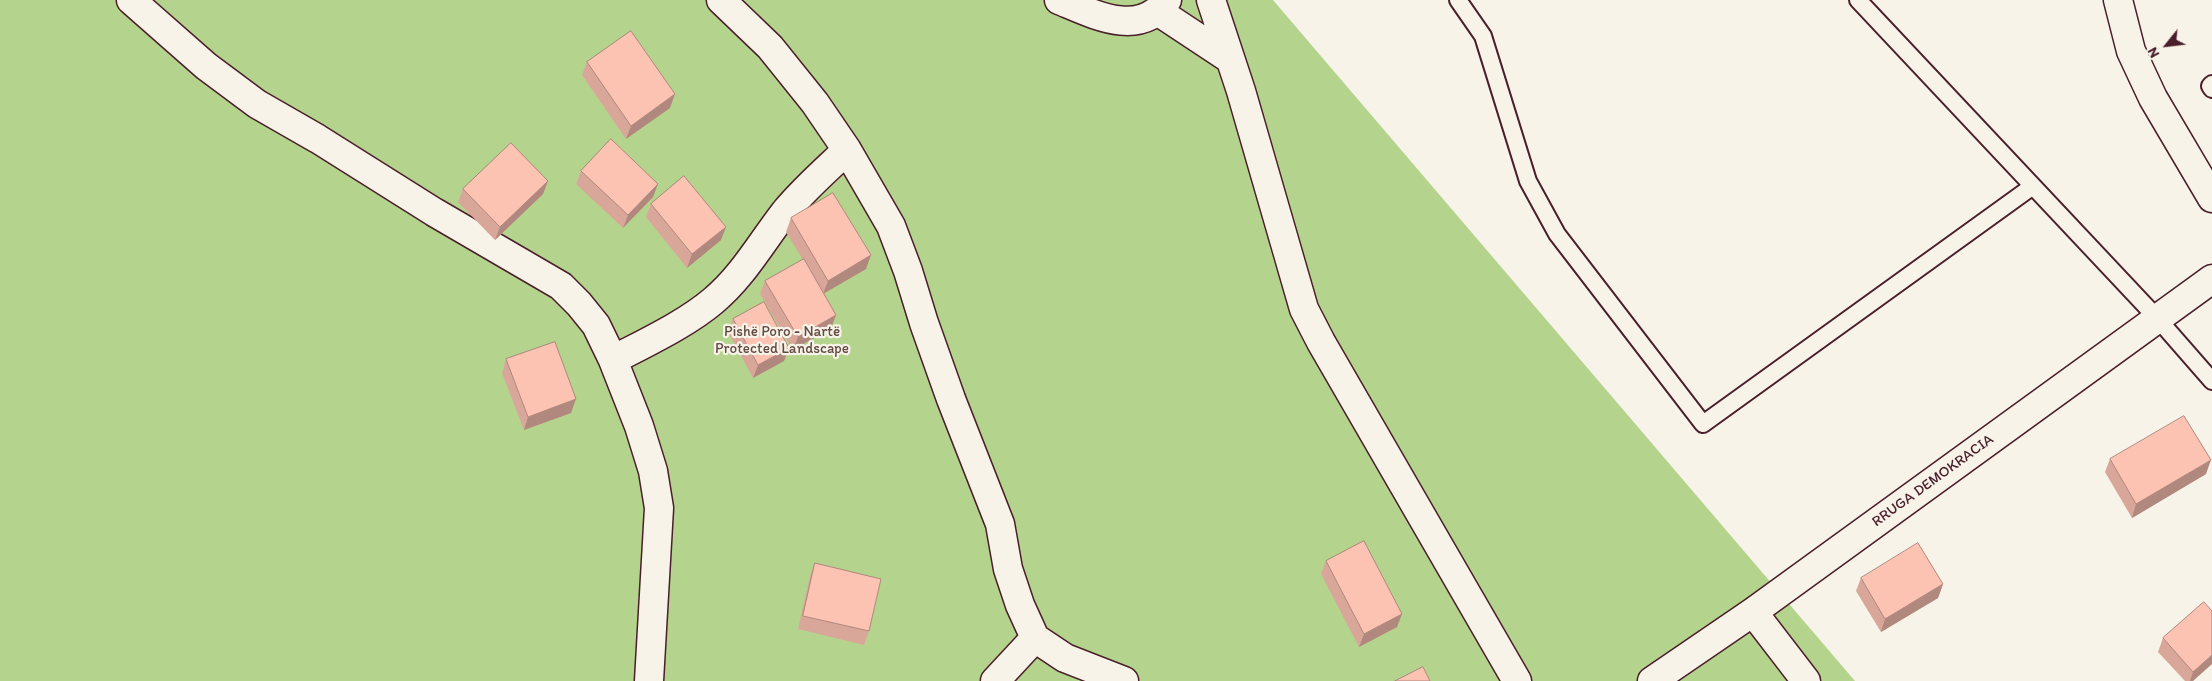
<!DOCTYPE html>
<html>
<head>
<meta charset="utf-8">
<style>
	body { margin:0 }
	#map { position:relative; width:2212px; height:681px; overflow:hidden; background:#f7f3e8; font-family:Itim,sans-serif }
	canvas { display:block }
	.north { position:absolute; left:2142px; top:20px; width:50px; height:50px; -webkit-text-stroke:4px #f7f3e8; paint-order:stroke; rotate:241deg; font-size:14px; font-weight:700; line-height:20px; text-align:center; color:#4a1f2b }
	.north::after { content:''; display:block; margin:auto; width:18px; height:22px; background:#4a1f2b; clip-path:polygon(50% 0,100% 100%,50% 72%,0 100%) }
</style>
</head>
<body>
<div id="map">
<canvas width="2212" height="681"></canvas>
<div class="north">N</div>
</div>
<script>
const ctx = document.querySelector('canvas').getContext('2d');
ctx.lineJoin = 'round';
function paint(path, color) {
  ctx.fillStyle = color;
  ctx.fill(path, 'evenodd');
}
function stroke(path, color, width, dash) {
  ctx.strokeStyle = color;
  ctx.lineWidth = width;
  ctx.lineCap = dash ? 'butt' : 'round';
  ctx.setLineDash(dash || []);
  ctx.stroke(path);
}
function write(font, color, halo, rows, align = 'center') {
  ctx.font = font + ' Itim,sans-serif';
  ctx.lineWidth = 4.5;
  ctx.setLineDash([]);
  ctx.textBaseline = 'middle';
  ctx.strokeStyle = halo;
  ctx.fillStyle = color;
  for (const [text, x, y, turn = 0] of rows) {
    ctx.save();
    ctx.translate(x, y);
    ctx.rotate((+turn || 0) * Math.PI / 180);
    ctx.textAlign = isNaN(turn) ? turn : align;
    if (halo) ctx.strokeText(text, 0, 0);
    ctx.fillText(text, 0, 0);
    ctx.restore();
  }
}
paint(new Path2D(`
	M0,0H1273L1855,681H0Z`), '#b4d48e');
const service = new Path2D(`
	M1458,0L1483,36L1528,181L1557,234L1703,424L2033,186
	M1858,0L2157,318L2212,381
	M2212,84L2210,86L2212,89`);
const minor = new Path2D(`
	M131,0L206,66L257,104L318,139L434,212L561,286L579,304L596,325L613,360
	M721,0L770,47L815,103L847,150L891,226L908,271L924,323L951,399L1000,524L1008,569L1020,605L1035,638L1065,658L1124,681
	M1059,0C1093,14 1140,39 1167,0
	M1211,0L1241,91L1304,309L1321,342L1517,681
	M2118,0L2131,51L2153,98L2212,198
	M1159,12L1230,59
	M649,681L659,508L653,471L639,426L613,360C645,343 686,324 713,301C743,276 761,243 785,212C804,189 826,170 847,150
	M995,681L1035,638`);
const secondary = new Path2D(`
	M1753,612L1806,681
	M1652,681L1753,612L2212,279`);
stroke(service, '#4a1f2b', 20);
stroke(minor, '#4a1f2b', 31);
stroke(secondary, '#4a1f2b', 31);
stroke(service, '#f7f3e8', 16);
stroke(minor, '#f7f3e8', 28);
stroke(secondary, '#f7f3e8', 28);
paint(new Path2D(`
	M587,62L670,108L626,139L582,75Z
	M581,171L653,197L623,228L576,184Z
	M548,181L543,194L495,240L458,202L463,189Z
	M651,204L721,240L687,268L646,217Z
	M791,218L866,269L824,293L836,315L831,328L793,350L760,294L765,281L803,260L786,232Z
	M733,319L789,348L784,361L753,378L728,332Z
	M506,359L571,413L524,430L502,373Z
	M2110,459L2206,474L2132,518L2105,472Z
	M1326,561L1397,627L1359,647L1321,574Z
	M815,563L869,631L864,645L798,629L810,576Z
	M1861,578L1943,584L1938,598L1881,632L1856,591Z
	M2204,602L2193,681H2185L2158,652L2163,638Z`), '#d9a799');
paint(new Path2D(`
	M675,94L670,108L626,139L631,126Z
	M548,181L543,194L495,240L500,227Z
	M658,184L653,197L623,228L628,215Z
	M726,227L721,240L687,268L692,254Z
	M871,255L866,269L823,294L828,281Z
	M836,315L831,328L793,350L798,337Z
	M789,348L784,361L753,378L758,365Z
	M576,399L571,413L524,430L528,417Z
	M2211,460L2206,474L2132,518L2136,504Z
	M1943,584L1938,598L1881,632L1885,619Z
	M1402,614L1397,627L1359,647L1364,634Z
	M2212,655V664L2193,681H2190L2193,672Z`), '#b0887d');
const building = new Path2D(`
	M631,31L675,94L631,126L587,62Z
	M611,139L658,184L628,215L581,171Z
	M511,143L548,181L500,227L463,189Z
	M684,176L726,227L692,254L651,204Z
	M833,193L871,255L828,281L791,218Z
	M804,259L836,315L798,337L765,281Z
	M764,302L789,348L758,365L733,319Z
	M555,342L576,399L528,417L506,359Z
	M2184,416L2211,460L2136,504L2110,459Z
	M1364,541L1402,614L1364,634L1326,561Z
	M1918,543L1943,584L1885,619L1861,578Z
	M815,563L881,579L869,631L803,616Z
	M2204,602L2212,611V655L2193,672L2163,638Z
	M1423,667L1430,681H1395Z`);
paint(building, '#fcc2b2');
stroke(building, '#b0887d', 1);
write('15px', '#644c44', '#f7f3e8', [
	["Pishë Poro - Nartë",782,332],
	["Protected Landscape",782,349]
]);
write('15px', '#4a1f2b', '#f7f3e8', [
	["RRUGA DEMOKRACIA",1933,481,-36]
]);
</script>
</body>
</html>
